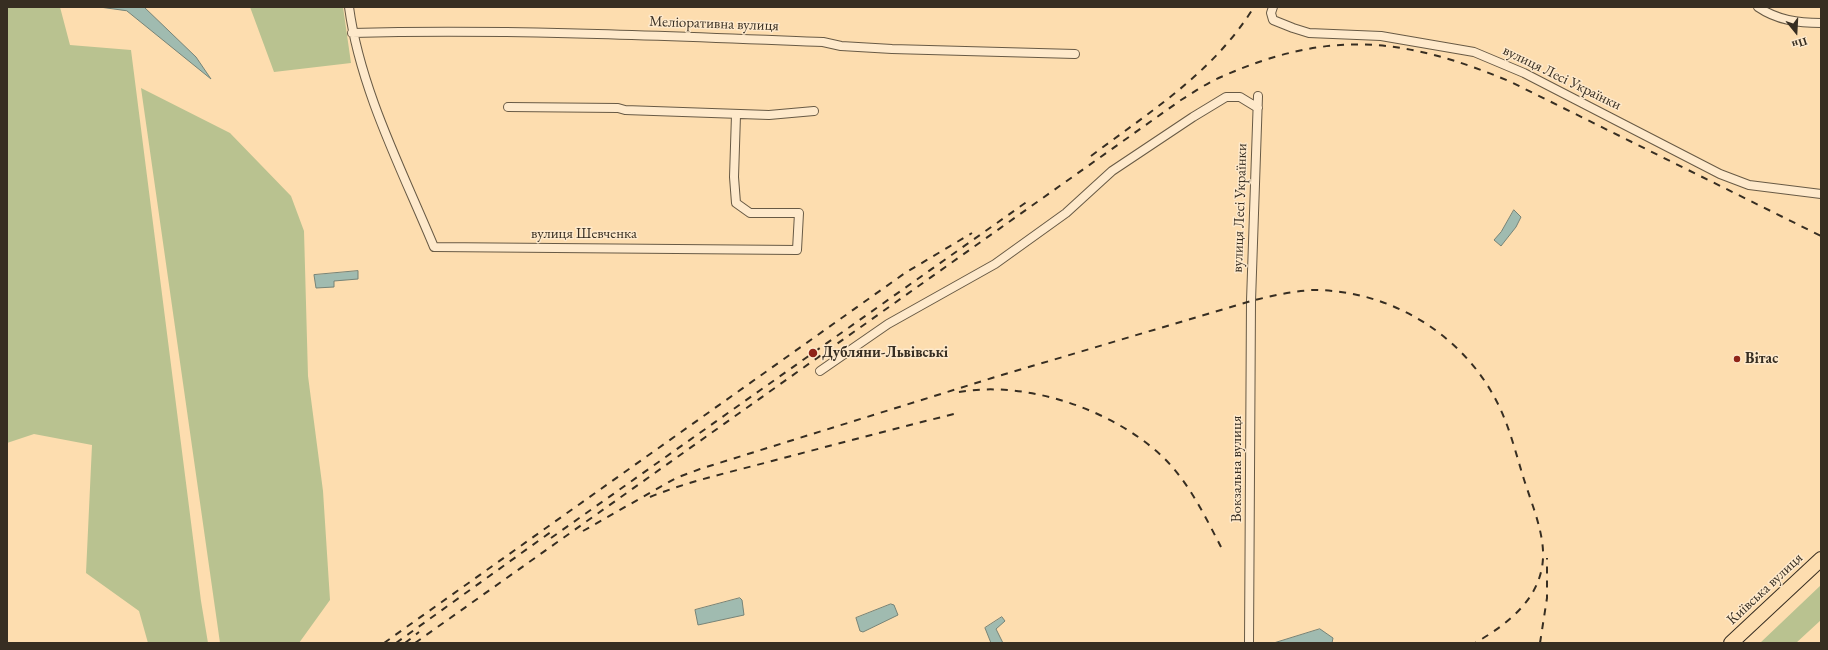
<!DOCTYPE html>
<html>
<head>
<meta charset="utf-8">
<style>
	body { margin:0 }
	#map { position:relative; width:1828px; height:650px; overflow:hidden; background:#fdddaf; font-family:"EB Garamond",serif }
	canvas { display:block }
	.frame { position:absolute; inset:0; border:8px solid #372e22; pointer-events:none }
	.north { position:absolute; left:1776px; top:12px; width:40px; height:40px; -webkit-text-stroke:3px #fee9cb; paint-order:stroke; rotate:162deg; font-size:11px; font-weight:700; line-height:16px; text-align:center; color:#372e22 }
	.north::after { content:''; display:block; margin:auto; width:14px; height:18px; background:#372e22; clip-path:polygon(50% 0,100% 100%,50% 72%,0 100%) }
</style>
</head>
<body>
<div id="map">
<canvas width="1828" height="650"></canvas>
<div class="frame"></div>
<div class="north">Пн</div>
</div>
<script>
const ctx = document.querySelector('canvas').getContext('2d');
ctx.lineJoin = 'round';
function paint(path, color) {
  ctx.fillStyle = color;
  ctx.fill(path, 'evenodd');
}
function stroke(path, color, width, dash) {
  ctx.strokeStyle = color;
  ctx.lineWidth = width;
  ctx.lineCap = dash ? 'butt' : 'round';
  ctx.setLineDash(dash || []);
  ctx.stroke(path);
}
function write(font, color, halo, rows, align = 'center') {
  ctx.font = font + ' "EB Garamond",serif';
  ctx.lineWidth = 3;
  ctx.setLineDash([]);
  ctx.textBaseline = 'middle';
  ctx.strokeStyle = halo;
  ctx.fillStyle = color;
  for (const [text, x, y, turn = 0] of rows) {
    ctx.save();
    ctx.translate(x, y);
    ctx.rotate((+turn || 0) * Math.PI / 180);
    ctx.textAlign = isNaN(turn) ? turn : align;
    if (halo) ctx.strokeText(text, 0, 0);
    ctx.fillText(text, 0, 0);
    ctx.restore();
  }
}
paint(new Path2D(`
	M7,7H60L70,45L131,50L201,601L208,643H148L139,611L86,573L92,445L34,434L7,443Z
	M250,7H343L351,63L274,72Z
	M141,88L230,133L291,196L304,231L308,376L323,491L330,600L299,643H220Z
	M1821,585V620L1796,643H1760Z`), '#b9c290');
const water = new Path2D(`
	M100,7H144L196,57L211,79L127,11Z
	M1514,210L1521,217L1516,227L1501,246L1494,240L1501,232Z
	M358,271V279L334,281V287L316,288L314,275Z
	M740,598L742,600L744,615L698,625L695,610Z
	M891,604L894,605L898,615L863,632L860,631L856,618Z
	M1002,617L1005,621L996,629L1003,643H991L985,628Z
	M1320,629L1333,638L1332,643H1274Z`);
paint(water, '#a0bbb0');
stroke(water, '#768377', 1);
const street = new Path2D(`
	M349,7C360,89 402,170 434,247L797,250L799,213H750L736,203L734,177L736,115
	M1273,7L1271,13L1273,20L1293,28L1309,33L1381,36L1474,52L1524,73L1720,174L1749,185L1821,194
	M1758,7C1777,20 1798,23 1821,23
	M352,33C509,29 666,36 823,42L841,46L892,49L1075,54
	M508,107L618,108L625,110L769,115L814,111
	M820,371L888,324L995,264L1066,213L1112,171L1193,117L1226,97H1240L1258,108
	M1249,643L1251,301L1258,96`);
const highway = new Path2D(`
	M1731,643L1821,559`);
stroke(street, '#685a45', 10);
stroke(highway, '#372e22', 16);
stroke(street, '#fee9cb', 8);
stroke(highway, '#fdddaf', 14);
stroke(new Path2D(`
	M1091,156C1152,110 1213,73 1254,7
	M959,392C1027,380 1114,410 1164,458C1189,483 1205,516 1221,547
	M650,497C689,481 731,472 772,461C833,445 893,429 954,414
	M583,531L676,478L700,469L992,378L1251,301C1271,296 1292,291 1313,290C1391,290 1464,335 1498,404C1509,426 1515,450 1522,473C1529,497 1542,526 1543,551C1545,595 1510,623 1475,643
	M551,538L1028,201
	M384,643L905,273L972,233
	M396,643L555,529
	M405,643L419,632
	M415,643L1181,100C1194,92 1207,83 1221,77C1329,29 1405,37 1511,82L1821,236
	M1540,643L1547,598V558`), '#372e22', 2, [7, 7]);
for (const [x, y, r, color] of [
	[813,353,5,"#8f2418"],
	[1737,359,4,"#8f2418"]
]) {
  const dot = new Path2D();
  dot.arc(x, y, r, 0, 2 * Math.PI);
  ctx.fillStyle = color;
  ctx.fill(dot);
  stroke(dot, '#fee9cb', 1.5);
}
write('15px', '#372e22', '#fee9cb', [
	["Меліоративна вулиця",714,24,2],
	["вулиця Лесі Українки",1562,78,26],
	["вулиця Лесі Українки",1240,208,-88],
	["вулиця Шевченка",584,234],
	["Вокзальна вулиця",1237,469,-90],
	["Київська вулиця",1765,589,-43]
]);
write('bold 15px', '#372e22', '#fee9cb', [
	["Дубляни-Львівські",822,353],
	["Вітас",1745,359]
], 'left');
</script>
</body>
</html>
